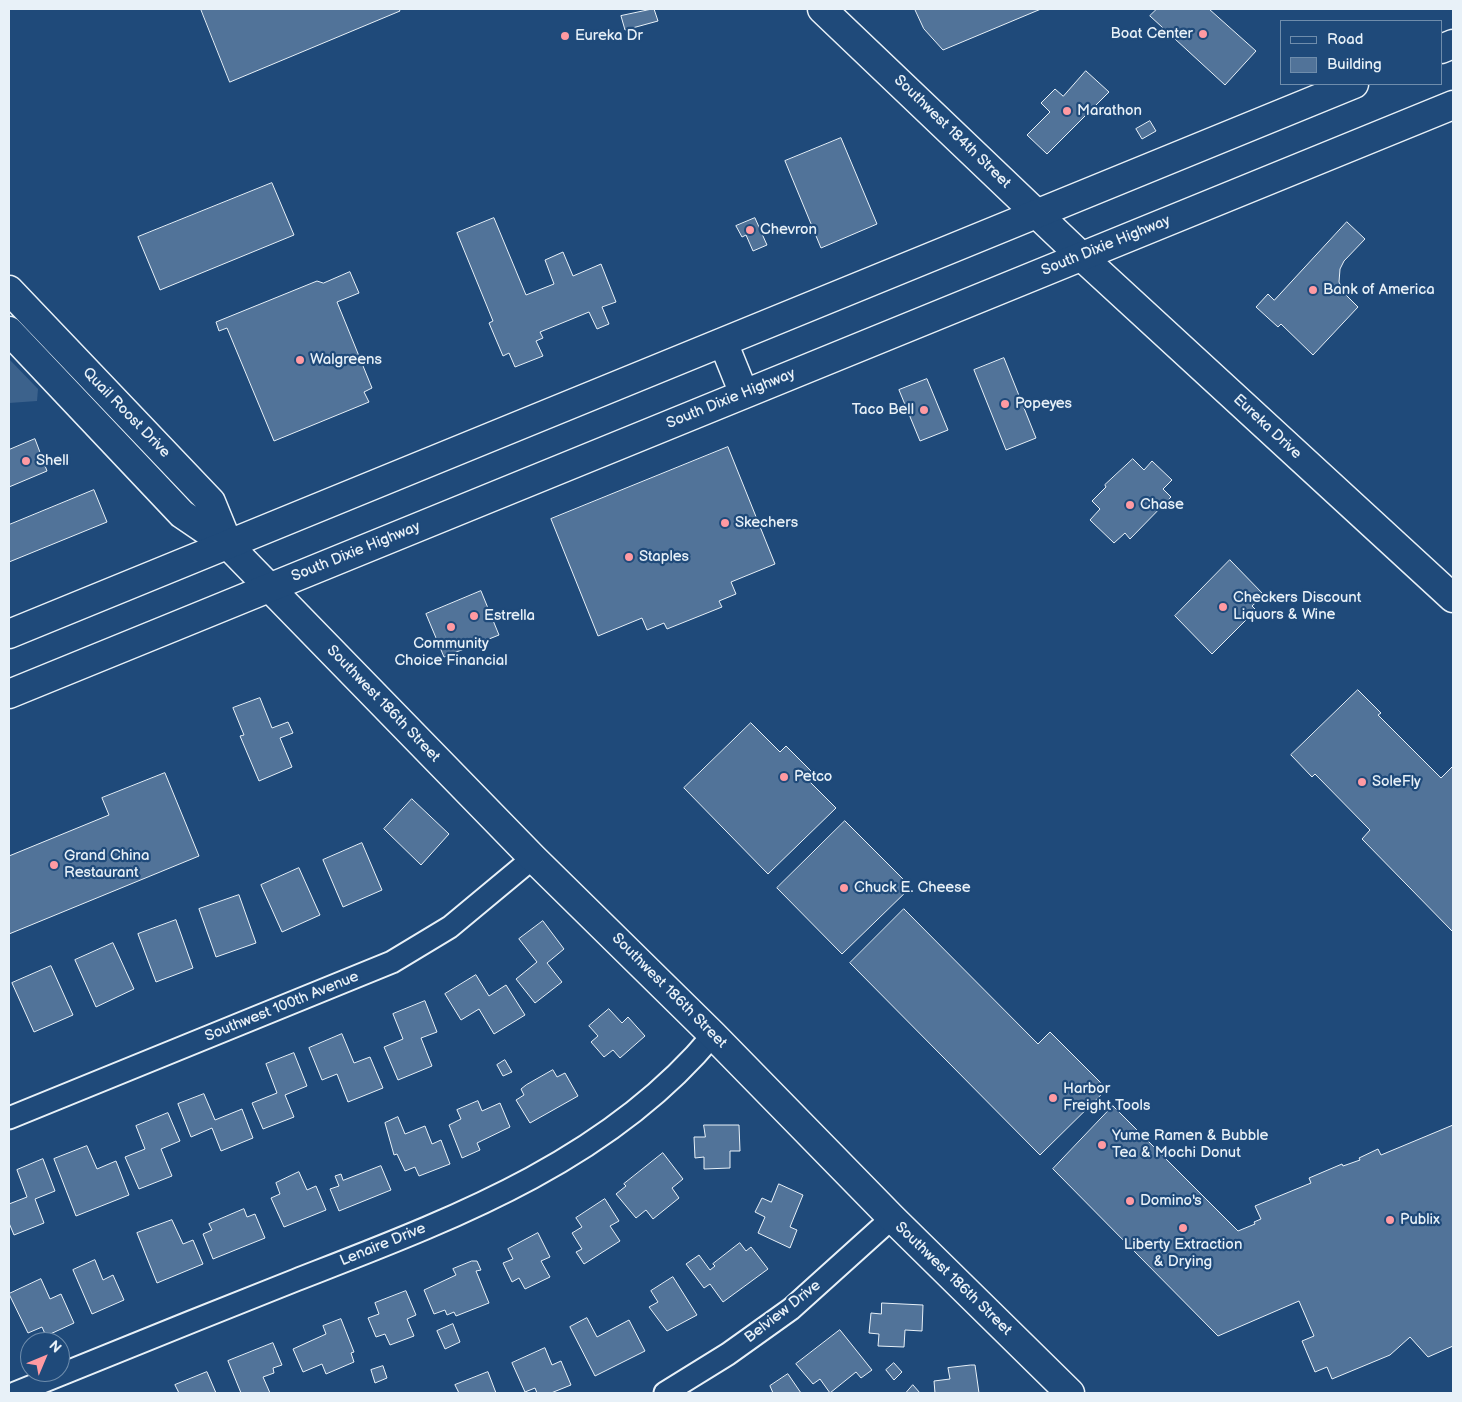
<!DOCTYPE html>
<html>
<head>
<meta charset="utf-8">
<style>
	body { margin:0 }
	#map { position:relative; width:1462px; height:1402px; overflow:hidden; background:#1f4a7a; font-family:"Balsamiq Sans",sans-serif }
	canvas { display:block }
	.frame { position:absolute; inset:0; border:10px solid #e8f1f8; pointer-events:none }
	.legend { position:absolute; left:1280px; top:20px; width:162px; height:65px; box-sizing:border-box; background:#1f4a7a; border:1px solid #6f8dac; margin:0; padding:6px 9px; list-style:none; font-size:15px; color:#e8f1f8 }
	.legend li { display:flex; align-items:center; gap:10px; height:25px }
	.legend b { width:25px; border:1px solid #6f8dac }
	.north { position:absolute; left:20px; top:1332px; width:50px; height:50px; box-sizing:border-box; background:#1f4a7a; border:1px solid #6f8dac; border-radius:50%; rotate:45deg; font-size:14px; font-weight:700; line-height:20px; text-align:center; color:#e8f1f8 }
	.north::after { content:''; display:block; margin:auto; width:18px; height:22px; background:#ff9aa2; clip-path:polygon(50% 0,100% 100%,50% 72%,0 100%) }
</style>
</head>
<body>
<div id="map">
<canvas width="1462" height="1402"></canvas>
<div class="frame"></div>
<ul class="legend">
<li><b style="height:6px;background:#1f4a7a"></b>Road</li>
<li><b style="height:14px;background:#517399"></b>Building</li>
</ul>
<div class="north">N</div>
</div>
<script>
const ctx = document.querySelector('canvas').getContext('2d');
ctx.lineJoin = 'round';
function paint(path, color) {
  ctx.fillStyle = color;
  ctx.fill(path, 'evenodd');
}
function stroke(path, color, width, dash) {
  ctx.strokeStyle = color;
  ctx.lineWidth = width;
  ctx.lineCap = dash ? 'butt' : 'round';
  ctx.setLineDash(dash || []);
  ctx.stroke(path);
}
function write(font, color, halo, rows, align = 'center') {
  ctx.font = font + ' "Balsamiq Sans",sans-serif';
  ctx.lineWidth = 4.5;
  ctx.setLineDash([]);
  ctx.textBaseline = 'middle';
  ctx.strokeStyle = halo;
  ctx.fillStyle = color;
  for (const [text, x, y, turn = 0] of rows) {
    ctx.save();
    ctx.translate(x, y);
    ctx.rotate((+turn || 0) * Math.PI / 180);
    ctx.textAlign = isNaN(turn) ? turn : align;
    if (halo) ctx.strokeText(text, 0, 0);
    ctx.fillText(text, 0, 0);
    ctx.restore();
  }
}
paint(new Path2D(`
	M9,359L38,389L37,401L9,403Z`), '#3c628c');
const building = new Path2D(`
	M201,9H399L400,11L230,82Z
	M654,9L658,21L625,30L621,16Z
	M915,9H1041L943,50L924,29Z
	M1157,9H1209L1256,51L1225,85L1150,16Z
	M1086,71L1109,92L1047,154L1027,135L1050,112L1041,103L1055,89L1063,96Z
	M1150,121L1156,131L1142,139L1136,129Z
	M841,138L877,224L821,248L785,161Z
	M272,183L294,235L160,290L138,237Z
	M494,218L526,295L554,284L545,260L563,252L573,276L601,264L616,302L602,307L609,324L597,329L589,312L540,332L543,338L536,341L543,356L515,367L509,353L503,356L489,323L493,321L457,233Z
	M755,218L767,245L753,251L746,235L742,237L736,226Z
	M1347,222L1365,239L1344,261L1340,269L1339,282L1344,293L1358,307L1313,355L1281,324L1278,327L1256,307L1268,294L1274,300Z
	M350,272L359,293L337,302L372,388L364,392L369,402L274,441L227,328L219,331L216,322L317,281L323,283Z
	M1004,358L1036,438L1006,450L974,370Z
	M927,379L948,430L920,441L899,390Z
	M35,439L47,471L9,487V450Z
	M728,447L775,564L731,582L736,594L719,601L722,607L667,629L664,623L647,630L642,618L598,636L551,519Z
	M1133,459L1144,470L1152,461L1172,480L1163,489L1171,497L1130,539L1125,533L1114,543L1090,520L1100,509L1092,501L1106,487L1105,485Z
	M94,490L107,522L9,562V525Z
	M1230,560L1264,595L1252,606L1256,610L1212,654L1175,616Z
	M481,591L499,635L444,657L426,614Z
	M1358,690L1381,713L1378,715L1441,778L1453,766V932L1362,839L1370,830L1315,774L1312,777L1291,755Z
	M260,698L272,728L288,722L293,733L280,738L292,767L259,781L240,736L244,735L233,708Z
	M751,723L780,752L786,746L811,771L807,779L836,808L768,874L684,788Z
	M165,773L199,856L9,934V856L109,815L102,798Z
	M412,799L449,834L421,865L384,829Z
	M845,821L911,887L842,954L777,888Z
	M362,843L382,890L343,907L323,860Z
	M299,868L320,915L282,932L261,885Z
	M239,895L256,943L216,957L199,909Z
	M904,909L1038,1044L1050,1032L1107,1089L1040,1155L850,963Z
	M176,920L193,968L156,982L138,934Z
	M543,921L564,949L547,963L562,982L535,1003L516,979L537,962L519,939Z
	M113,943L134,989L96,1007L75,960Z
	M51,966L73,1015L34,1032L12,983Z
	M476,975L489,996L506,985L525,1015L494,1034L479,1009L461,1020L445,994Z
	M425,1001L437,1032L421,1038L432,1066L398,1080L384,1047L403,1039L393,1014Z
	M609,1009L622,1023L628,1017L645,1036L620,1058L613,1050L604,1057L591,1042L598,1036L589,1026Z
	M342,1034L354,1063L370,1057L383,1088L348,1102L337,1074L322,1080L309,1048Z
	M294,1053L307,1086L285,1095L294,1117L263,1129L252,1103L277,1093L266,1064Z
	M505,1060L512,1072L503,1076L497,1065Z
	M553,1070L557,1077L565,1073L578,1096L530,1123L516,1100L524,1095L521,1089L526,1085Z
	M204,1094L215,1120L242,1109L253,1138L221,1151L212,1128L191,1137L178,1104Z
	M478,1101L482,1111L500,1103L510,1127L477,1143L480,1150L462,1158L449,1125L461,1119L457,1110Z
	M1113,1106L1238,1231L1255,1224L1254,1222L1261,1219L1255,1206L1311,1183L1309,1178L1342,1164L1343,1166L1360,1160L1359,1158L1378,1149L1381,1155L1453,1125V1346L1428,1357L1410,1337L1390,1355L1332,1379L1327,1367L1315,1372L1302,1341L1314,1336L1299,1301L1218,1336L1053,1169Z
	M168,1113L180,1141L161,1149L172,1176L139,1189L125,1157L145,1149L136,1126Z
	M398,1117L405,1134L425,1126L432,1144L441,1140L450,1164L419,1176L415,1167L405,1171L397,1154L394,1155L385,1123Z
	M704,1125H739L740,1151H730V1168L704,1169V1157L695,1158L694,1137H705Z
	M87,1146L97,1169L116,1161L129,1195L76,1216L54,1159Z
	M663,1153L683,1179L672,1188L679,1198L653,1219L646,1210L636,1218L616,1194L626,1186L624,1184Z
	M43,1159L55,1191L35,1199L44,1223L14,1235L9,1223V1204L27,1197L17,1170Z
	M381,1166L391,1190L339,1211L330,1189L339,1186L335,1176L341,1174L343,1180Z
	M299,1172L307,1190L316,1186L326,1210L284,1227L271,1198L280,1194L276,1183Z
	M779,1184L803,1195L790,1227L797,1230L790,1248L758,1233L765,1217L755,1212L762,1198L771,1202Z
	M605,1199L619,1221L610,1226L620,1241L584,1264L576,1252L582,1249L572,1233L582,1227L576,1218Z
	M244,1209L247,1217L255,1214L265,1238L213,1259L203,1234L212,1230L209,1224Z
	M172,1220L183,1244L193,1240L203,1264L157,1283L137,1233Z
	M538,1233L550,1257L541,1261L550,1277L525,1289L519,1278L512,1282L503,1263L513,1259L508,1249Z
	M740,1243L746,1251L751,1247L768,1269L723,1302L710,1284L704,1288L686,1264L699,1255L710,1270L715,1266L713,1264Z
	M95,1260L103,1280L113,1275L124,1300L92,1314L73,1270Z
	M472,1261H477L481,1270L476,1271L489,1303L456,1316L454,1312L447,1315L445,1310L434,1314L424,1290L456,1275L453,1269Z
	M673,1277L697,1315L667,1331L649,1307L658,1302L651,1291Z
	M41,1279L50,1299L61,1294L74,1323L46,1336L42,1327L28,1333L9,1294Z
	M406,1291L416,1315L407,1319L414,1336L390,1345L385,1334L376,1337L368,1318L379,1314L375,1303Z
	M882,1303L923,1305L922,1331L905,1330L904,1347L878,1346L879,1334L869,1333L871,1313L881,1314Z
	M587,1318L597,1337L629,1320L645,1351L595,1376L570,1327Z
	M341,1319L354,1352L351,1353L354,1362L326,1374L322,1364L303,1372L293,1349L326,1334L323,1326Z
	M453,1324L460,1342L445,1349L437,1331Z
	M840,1330L872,1370L861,1378L856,1372L830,1393L820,1379L813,1384L796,1364Z
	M273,1343L282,1365L273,1368L274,1373L263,1377L270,1393H241L228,1361Z
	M545,1348L552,1365L561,1361L571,1385L551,1393H537L535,1388L525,1392L512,1363Z
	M894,1363L902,1372L894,1380L886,1370Z
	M971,1365H975L979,1393H935L934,1381L950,1379L948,1368Z
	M383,1366L387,1378L375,1383L371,1370Z
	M207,1372L216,1393H179L175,1385Z
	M488,1372L496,1393H459L455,1385Z
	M788,1374L801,1393H773L770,1386Z
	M913,1385L920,1393H906Z`);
paint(building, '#517399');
stroke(building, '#e8f1f8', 1);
const street = new Path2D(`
	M9,1118L392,962L450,927L533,858
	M15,1393C109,1355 202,1317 296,1280C447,1221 607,1163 713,1035
	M665,1393L728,1354L791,1309L892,1218`);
const secondary = new Path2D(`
	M822,9L1081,256L1453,598
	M9,290L211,502L229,546
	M9,331L182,514L229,546L533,858L713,1035L892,1218L1070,1393`);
const highway = new Path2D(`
	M1441,49L1453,44
	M723,342L744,394
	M9,634L1354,84
	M9,694L1453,105`);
stroke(street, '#e8f1f8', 25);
stroke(secondary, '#e8f1f8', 31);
stroke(highway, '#e8f1f8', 31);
stroke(street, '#1f4a7a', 21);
stroke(secondary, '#1f4a7a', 28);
stroke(highway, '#1f4a7a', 28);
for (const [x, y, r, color] of [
	[1203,34,5,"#ff9aa2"],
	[565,36,5,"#ff9aa2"],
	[1067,111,5,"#ff9aa2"],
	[750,230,5,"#ff9aa2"],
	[1313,290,5,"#ff9aa2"],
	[300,360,5,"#ff9aa2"],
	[1005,404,5,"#ff9aa2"],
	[924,410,5,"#ff9aa2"],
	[26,461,5,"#ff9aa2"],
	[1130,505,5,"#ff9aa2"],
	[725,523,5,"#ff9aa2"],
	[629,557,5,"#ff9aa2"],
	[1223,607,5,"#ff9aa2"],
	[474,616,5,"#ff9aa2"],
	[451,627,5,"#ff9aa2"],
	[784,777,5,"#ff9aa2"],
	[1362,782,5,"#ff9aa2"],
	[54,865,5,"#ff9aa2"],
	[844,888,5,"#ff9aa2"],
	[1053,1098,5,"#ff9aa2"],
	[1102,1145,5,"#ff9aa2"],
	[1130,1201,5,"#ff9aa2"],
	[1390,1220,5,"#ff9aa2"],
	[1183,1228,5,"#ff9aa2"]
]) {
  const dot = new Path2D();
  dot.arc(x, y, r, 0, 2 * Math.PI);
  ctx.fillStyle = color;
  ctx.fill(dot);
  stroke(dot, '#1f4a7a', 2);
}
write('15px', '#e8f1f8', '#1f4a7a', [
	["Boat Center",1193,34,"right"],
	["Eureka Dr",575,36],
	["Marathon",1077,111],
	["Chevron",760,230],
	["Bank of America",1323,290],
	["Walgreens",310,360],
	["Popeyes",1015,404],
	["Taco Bell",914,410,"right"],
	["Shell",36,461],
	["Chase",1140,505],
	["Skechers",735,523],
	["Staples",639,557],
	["Checkers Discount",1233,598],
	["Liquors & Wine",1233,615],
	["Estrella",484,616],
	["Community",451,644,"center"],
	["Choice Financial",451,661,"center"],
	["Petco",794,777],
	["SoleFly",1372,782],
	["Grand China",64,856],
	["Restaurant",64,873],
	["Chuck E. Cheese",854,888],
	["Harbor",1063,1089],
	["Freight Tools",1063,1106],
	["Yume Ramen & Bubble",1112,1136],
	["Tea & Mochi Donut",1112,1153],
	["Domino's",1140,1201],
	["Publix",1400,1220],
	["Liberty Extraction",1183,1245,"center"],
	["& Drying",1183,1262,"center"]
], 'left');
write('15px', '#e8f1f8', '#1f4a7a', [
	["Southwest 184th Street",952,132,44],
	["South Dixie Highway",1106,246,-22],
	["South Dixie Highway",731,399,-22],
	["Quail Roost Drive",126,413,46],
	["Eureka Drive",1267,427,43],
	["South Dixie Highway",356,552,-22],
	["Southwest 186th Street",383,704,46],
	["Southwest 186th Street",669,991,45],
	["Southwest 100th Avenue",282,1007,-22],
	["Lenaire Drive",383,1245,-22],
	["Southwest 186th Street",953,1279,44],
	["Belview Drive",783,1312,-38]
]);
</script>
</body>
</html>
